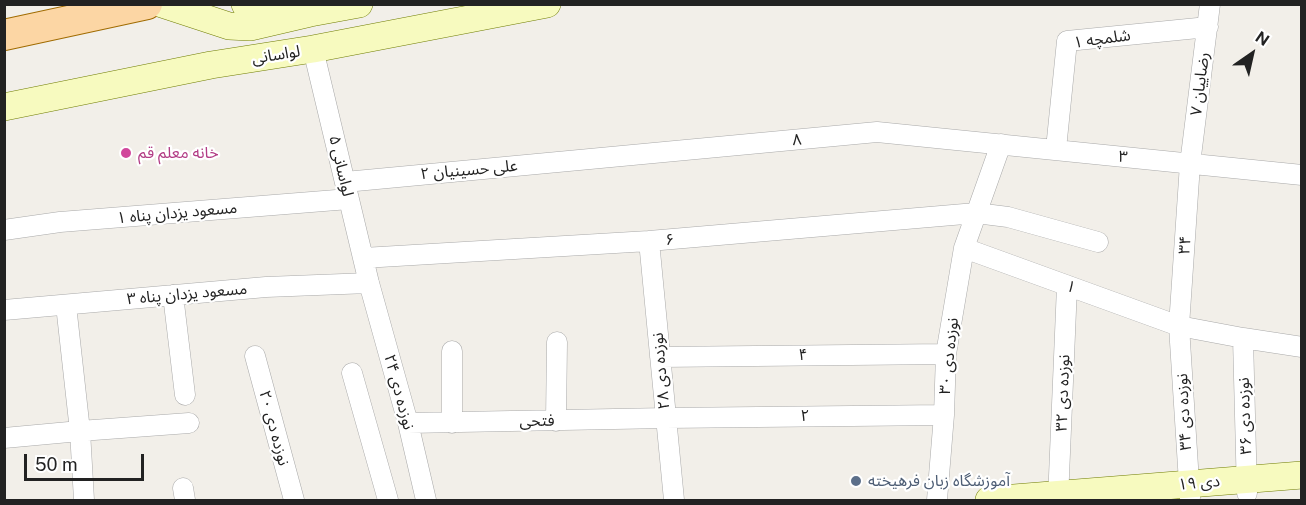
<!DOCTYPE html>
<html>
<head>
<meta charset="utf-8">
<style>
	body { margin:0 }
	#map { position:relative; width:1306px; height:505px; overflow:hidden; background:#f2efe9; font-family:"Public Sans",sans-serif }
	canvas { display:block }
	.frame { position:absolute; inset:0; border:6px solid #222; pointer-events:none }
	.north { position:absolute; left:1222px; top:24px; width:60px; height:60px; -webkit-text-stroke:4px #fff; paint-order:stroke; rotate:34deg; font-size:16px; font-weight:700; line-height:24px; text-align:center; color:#222 }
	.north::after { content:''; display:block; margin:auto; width:21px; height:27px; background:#222; clip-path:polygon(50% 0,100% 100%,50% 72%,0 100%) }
	.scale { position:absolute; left:24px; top:454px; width:120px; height:27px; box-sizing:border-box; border:3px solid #222; border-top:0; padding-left:8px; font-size:18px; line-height:21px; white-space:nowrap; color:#222; -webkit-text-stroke:4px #fff; paint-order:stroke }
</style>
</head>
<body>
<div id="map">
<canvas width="1306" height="505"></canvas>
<div class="frame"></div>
<div class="north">N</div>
<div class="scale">50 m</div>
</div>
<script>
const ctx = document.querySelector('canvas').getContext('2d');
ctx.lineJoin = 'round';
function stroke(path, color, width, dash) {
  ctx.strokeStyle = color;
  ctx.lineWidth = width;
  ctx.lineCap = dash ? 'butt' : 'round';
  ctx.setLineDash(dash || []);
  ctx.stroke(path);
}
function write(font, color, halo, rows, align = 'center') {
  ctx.font = font + ' "Public Sans","Noto Sans Arabic",sans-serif';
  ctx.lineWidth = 4.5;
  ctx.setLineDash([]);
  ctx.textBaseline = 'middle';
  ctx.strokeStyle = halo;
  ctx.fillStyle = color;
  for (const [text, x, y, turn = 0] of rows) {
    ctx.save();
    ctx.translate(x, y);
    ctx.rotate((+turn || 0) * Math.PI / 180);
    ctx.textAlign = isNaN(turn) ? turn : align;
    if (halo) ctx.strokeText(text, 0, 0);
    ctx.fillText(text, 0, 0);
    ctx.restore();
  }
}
const street = new Path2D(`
	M313,49L369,283L408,423L426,500
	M1056,149L1067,41L1208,27
	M345,182L877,132L1302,175
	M4,230L60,222L349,199
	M649,241L674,500
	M964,248L1179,326L1243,338L1302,347
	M363,258L649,241L976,213L1008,217L1098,242
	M173,295L185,395
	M66,305L80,431L84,500
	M4,310L266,287L369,283
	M1243,338L1247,493
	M255,356L294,500
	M660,357L946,354
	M352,373L388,500
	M556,421L557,342
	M408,423L666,418L944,415
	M452,423V351
	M4,438L80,431L189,423
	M183,488L185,500
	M1190,498L1179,326L1190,164L1210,4
	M937,500L944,415L946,354L964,248L1001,144
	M1058,500L1067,286`);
const secondary = new Path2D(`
	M162,4L229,26L250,27L310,13L359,4
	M245,4L251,8L288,12
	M4,107L211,65L313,49L547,4
	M989,500L1302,475`);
const primary = new Path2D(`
	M4,35L147,4`);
stroke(street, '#a9a9a9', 21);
stroke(secondary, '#707d05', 28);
stroke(primary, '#a06b00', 32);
stroke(street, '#fff', 20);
stroke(secondary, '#f7fabf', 27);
stroke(primary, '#fcd6a4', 30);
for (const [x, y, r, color] of [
	[126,153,6,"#d1479c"],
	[856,481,6,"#5c6f8a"]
]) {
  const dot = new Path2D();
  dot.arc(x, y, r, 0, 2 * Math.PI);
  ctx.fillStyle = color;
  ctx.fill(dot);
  stroke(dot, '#fff', 2);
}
write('16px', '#222', '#fff', [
	["۱ شلمچه",1102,39,-8],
	["لواسانی",276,55,-9],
	["۷ رضاییان",1200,84,-83],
	["۸",797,140,-5],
	["۳",1123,157,6],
	["لواسانی ۵",341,166,77],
	["۲ علی حسینیان",469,170,-5],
	["۱ مسعود یزدان پناه",177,213,-5],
	["۶",670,240,-5],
	["۳۴",1185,245,-86],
	["۱",1071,287,20],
	["۳ مسعود یزدان پناه",187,294,-5],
	["۴",803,355,-1],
	["نوزده دی ۳۰",949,356,-84],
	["نوزده دی ۲۸",661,371,-95],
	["نوزده دی ۲۴",399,392,75],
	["نوزده دی ۳۲",1063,393,-88],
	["نوزده دی ۳۴",1184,412,-93],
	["۲",805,416,-1],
	["نوزده دی ۳۶",1245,416,-92],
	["فتحی",537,421,-1],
	["نوزده دی ۲۰",274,428,75],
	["۱۹ دی",1199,483,-5]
]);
write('16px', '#b23c85', '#fff', [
	["خانه معلم قم",138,153]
], 'left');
write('16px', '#4e5e75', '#fff', [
	["آموزشگاه زبان فرهیخته",868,481]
], 'left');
</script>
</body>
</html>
